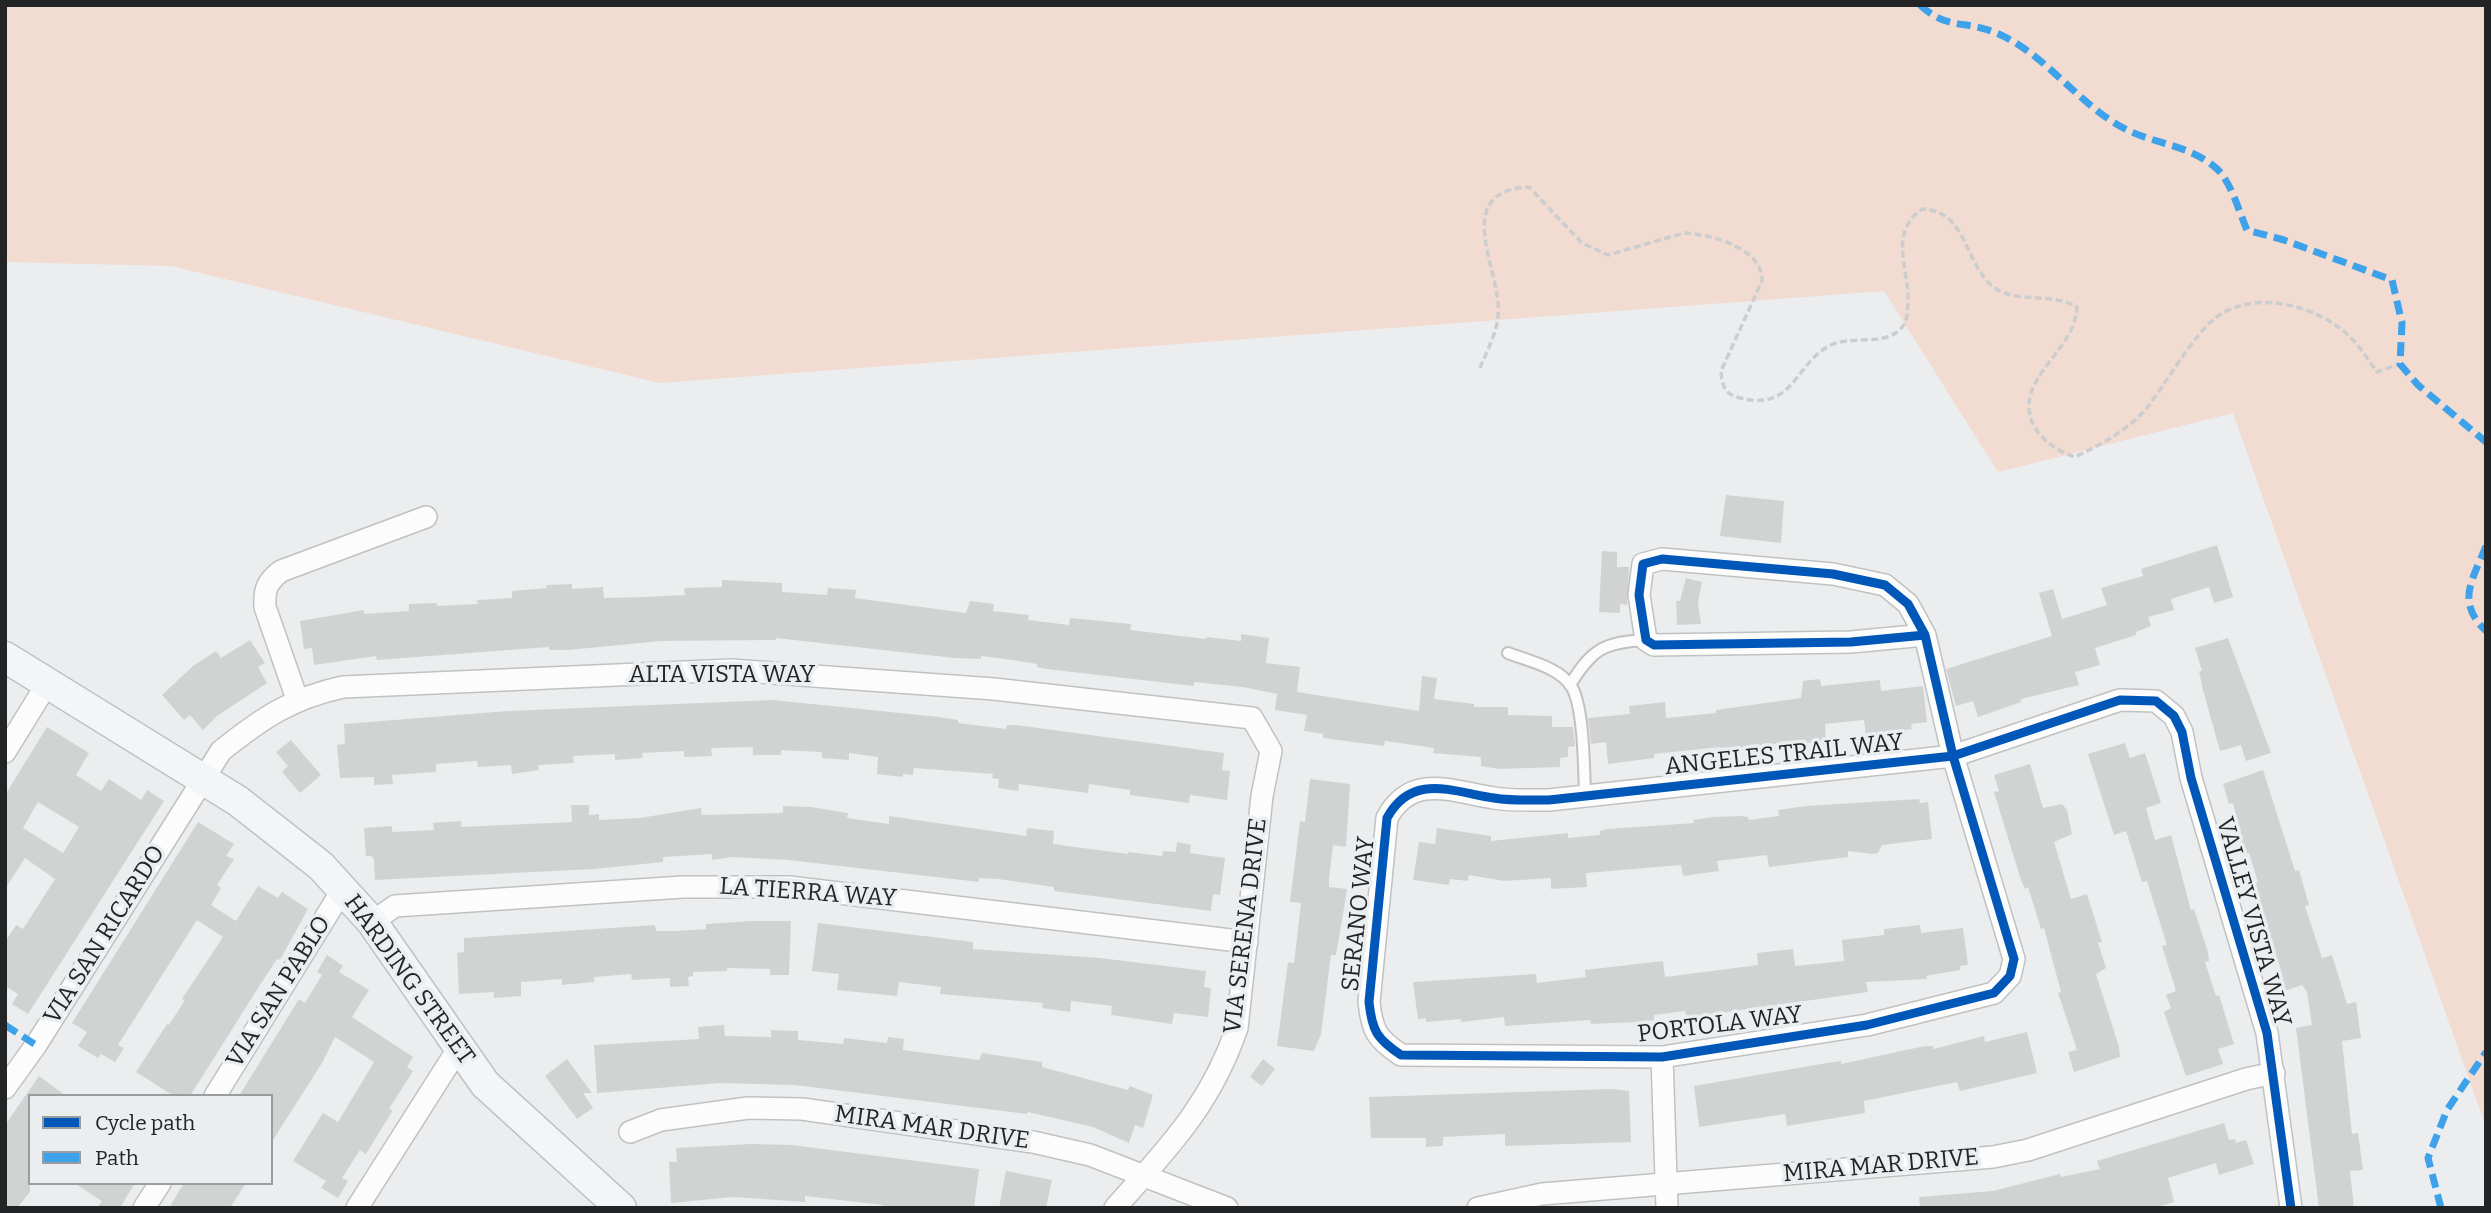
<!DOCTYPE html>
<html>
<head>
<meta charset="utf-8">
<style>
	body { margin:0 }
	#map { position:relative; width:2491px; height:1213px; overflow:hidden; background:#ebedef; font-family:Bitter,serif }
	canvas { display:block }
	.frame { position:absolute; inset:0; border:7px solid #232425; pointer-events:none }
	.legend { position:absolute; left:28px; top:1094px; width:245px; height:91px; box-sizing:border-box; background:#eaeef0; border:2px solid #9a9d9f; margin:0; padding:9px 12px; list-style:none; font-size:21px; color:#232425 }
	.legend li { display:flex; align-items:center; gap:14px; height:35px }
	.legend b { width:35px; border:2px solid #9a9d9f }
</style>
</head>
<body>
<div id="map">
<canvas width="2491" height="1213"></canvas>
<div class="frame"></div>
<ul class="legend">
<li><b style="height:9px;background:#0057b8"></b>Cycle path</li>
<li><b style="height:9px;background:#3ea2eb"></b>Path</li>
</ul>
</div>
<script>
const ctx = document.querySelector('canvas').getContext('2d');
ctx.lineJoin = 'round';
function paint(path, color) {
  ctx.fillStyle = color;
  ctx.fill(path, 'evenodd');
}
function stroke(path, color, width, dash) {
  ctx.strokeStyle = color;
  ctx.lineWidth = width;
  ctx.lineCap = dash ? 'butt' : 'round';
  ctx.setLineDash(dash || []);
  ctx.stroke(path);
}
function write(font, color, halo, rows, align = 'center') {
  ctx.font = font + ' Bitter,serif';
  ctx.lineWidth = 7;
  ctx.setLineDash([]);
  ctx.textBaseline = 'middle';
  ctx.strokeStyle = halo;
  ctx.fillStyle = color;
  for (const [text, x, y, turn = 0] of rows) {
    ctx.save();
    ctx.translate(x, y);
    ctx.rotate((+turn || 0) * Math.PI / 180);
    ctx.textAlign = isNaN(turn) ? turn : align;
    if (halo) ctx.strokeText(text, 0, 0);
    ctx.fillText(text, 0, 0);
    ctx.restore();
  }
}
paint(new Path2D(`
	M5,5H2486V1127L2233,413L1998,472L1884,291L660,383L171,266L5,262Z`), '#f2dbd0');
paint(new Path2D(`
	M1726,495L1784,501L1781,543L1720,536Z
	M2217,545L2233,597L2214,603L2209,587L2171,599L2174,610L2148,617L2151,626L2136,632V635L2095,648L2100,665L2075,672L2079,685L2021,699V702L1978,717L1973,701L1956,706L1946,669L2052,636L2039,593L2053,589L2062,619L2107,605L2101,588L2143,576L2141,569Z
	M1602,551L1617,552V567H1629L1627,605L1620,604V613L1599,612Z
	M1686,578L1702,582L1698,602L1701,624L1677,625L1676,601H1680Z
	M722,580L782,583V592L827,595L828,588L856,590L855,598L966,613L970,601L994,604L993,611L1029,615L1028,620L1069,625L1070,618L1131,624L1130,630L1206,639L1207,637L1241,641V634L1269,638L1266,663L1300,667L1297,692L1419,711L1422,676L1437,678L1434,699L1474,704V707H1508V715L1552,716V727H1573L1575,746L1568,747V757L1560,758V767L1499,769L1481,766V757L1433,753L1434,748L1385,741L1384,746L1323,738V734L1304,731L1307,715L1275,710L1277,694L1243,687L1194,682V686L1046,669L1037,667V664L1013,660L981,656V659L954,658L776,638V640L661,641L569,650H549V647L377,660L376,656L314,665L312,648L304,649L300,621L364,610V614L409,611V604L437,603V606L478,604L477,600L512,598V591L547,588L546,585L572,584V589L603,587L604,598L643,597L685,595L684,588L722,587Z
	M2228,638L2271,753L2246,761L2241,745L2220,751L2203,690L2199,671H2202L2195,648Z
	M250,640L265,663L258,667L267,683L217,716L203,730L190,715L184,720L162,695L193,666L216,651L221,658Z
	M1820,679L1821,686L1880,680L1881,691L1923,686L1927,722L1911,724L1912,729L1866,737L1864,720L1825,724L1826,741L1806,743V740L1721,751L1720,747L1654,754V758L1608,764L1606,742L1591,744L1588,718L1630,714L1629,706L1665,702L1666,718L1716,713V710L1801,698L1803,681Z
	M773,700L939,717L958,720V723L1006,729L1007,725H1016L1224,753L1222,770L1230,771L1227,800L1190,795L1189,803L1130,795V790L1089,784L1088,793L1019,784L1018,791L998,788L999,779L992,778L993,774L914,768L913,775L903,774V777L877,774L878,757L849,753V760L822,758V752L781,750V755H753V747L711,748L712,756L684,757V751L642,753L643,758L615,760V754L573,756L574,763L538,765L539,770L512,774L511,765L478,767L477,761L436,764V772L392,775L393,784L374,785V777L340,778L337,745L345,744L344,724L508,711Z
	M47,727L89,753L76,775L101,791L109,779L141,800L147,790L164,801L28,1014L12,1004L18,994L5,986V942L16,925L23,929L55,879L25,858L5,889V795ZM38,802L79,827L63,853L23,828Z
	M291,740L321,775L300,793L282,772L288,766L276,752Z
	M2125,743L2130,758L2145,753L2161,803L2146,808L2155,840L2171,835L2191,910L2194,909L2208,952L2209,961L2205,962L2216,996L2219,995L2234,1044L2218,1049L2223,1064L2186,1076L2164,1012L2171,1008L2166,995L2176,991L2162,946L2167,945L2147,881L2142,882L2126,831L2114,835L2088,754Z
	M2030,764L2043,808L2062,804L2067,810L2072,834L2054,842L2071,899L2087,894L2102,942L2098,943L2106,968L2096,974L2119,1047L2120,1057L2074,1072L2068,1052L2077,1050L2058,993L2061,992L2044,928L2041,929L2028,887L2025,889L2021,880L1994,792L1999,791L1994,775Z
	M2263,770L2295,871L2299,870L2309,905L2305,906L2322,958L2332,955L2347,1004L2356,1002L2361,1038L2342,1041L2352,1134L2358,1133L2363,1170L2350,1171L2354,1208H2319L2296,1028L2312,1025L2307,992L2302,985L2285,991L2281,970L2252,884L2258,882L2249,853L2245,854L2233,803L2229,804L2223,784Z
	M1310,779L1350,784L1346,847L1333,845L1329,879V887L1347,889L1344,908L1336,955H1331L1321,1034L1314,1051L1277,1046L1288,962L1294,963L1301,903L1290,902L1300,821L1305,822Z
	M1919,799L1920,803L1928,802L1932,839L1882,845L1878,853L1872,854L1848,851V857L1769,867L1767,855L1717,861L1719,871L1683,876L1681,865L1586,873L1587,887L1551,889V878L1504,881L1469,875L1468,881L1450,879L1449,885L1413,880L1419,842L1435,844L1437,828L1491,836V841L1568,833V838L1600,835V831L1608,829L1694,823L1693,820L1713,817L1740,816L1748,817L1749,820L1779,816L1778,810L1806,806Z
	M571,805H589V815L599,814V820L640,818L701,808L702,815L783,813V806L811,807L848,813L847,818L889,824V816L1026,836L1027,828L1054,831L1053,844L1128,854V852L1162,856L1163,851L1176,852L1177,842L1191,845L1190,853L1225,858L1220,895L1213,894L1211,911L1054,891V887L998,879L979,878V882L788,860L732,857L712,860V854L663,857V862L594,869L375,880L374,860L372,856H366L364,828L392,826V832L434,830L433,823L461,821V827L572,822Z
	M198,822L234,844L226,856L234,859L217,885L221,888L211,905L236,921L258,886L278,898L282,892L308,909L280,960L277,959L258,988L190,1096H174L136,1072L167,1024L169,1025L185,1000L182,999L223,937L197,920L118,1045L124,1048L115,1062L101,1054L98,1058L78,1046L87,1032L72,1023Z
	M752,921H791L789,975H770V969L727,968V971L693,972V976L688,977L689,986L670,987V978L632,980L631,974L594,977V982L562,985V979L521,982V996L494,998V992L459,994L457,953L464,952V938L655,925L656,931H675L706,929V924Z
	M818,923L973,942V949L1100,958L1206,971L1204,987L1211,988L1208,1017L1174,1013L1172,1024L1111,1015L1112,1006L1071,1001L1070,1012L1042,1008L1043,1003L940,994L941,987L899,982L897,996L837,990L839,974L812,971Z
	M1920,925L1921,933L1963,928L1968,965L1960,966V970L1926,976L1927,979L1866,982L1868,992L1714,1014L1694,1016L1686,1015L1685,1011L1654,1015V1020L1635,1022L1591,1024L1590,1020L1505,1026L1504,1017L1461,1022V1019L1426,1022V1018L1418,1019L1413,982L1536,974L1537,983L1586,977L1585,970L1663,961L1665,977L1758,965L1757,953L1793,949L1795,966L1844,961L1842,940L1884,935V929Z
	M327,955L343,966L339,972L369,990L352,1017L413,1057L407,1067L413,1071L389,1109L393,1110L366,1154L360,1150L342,1178L348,1181L338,1198L321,1188L326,1181L293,1161L323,1113L338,1122L374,1062L335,1037L322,1063L271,1143V1096H239L299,999L305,1003L322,975L317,972Z
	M724,1025L725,1036L771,1037V1030L798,1031V1040L843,1044L844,1038L887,1043L888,1037L904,1039L903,1050L979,1060L982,1053L1042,1062V1067L1128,1090L1130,1086L1153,1095L1143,1128L1135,1125L1129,1143L1093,1127L1028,1112L1027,1114L795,1085L720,1083L597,1093L594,1045L699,1039L698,1027Z
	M2027,1032L2037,1073L1960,1091L1957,1082L1864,1101L1865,1113L1787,1126L1785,1114L1699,1127L1694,1086L1821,1064L1841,1061V1064L1925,1046H1933L1934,1049L1984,1036L1985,1042Z
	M567,1059L592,1093H583L593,1108L577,1119L545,1076Z
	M1263,1059L1275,1069L1262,1086L1250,1077Z
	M39,1076L66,1096H30V1192L17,1208H5V1125Z
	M1612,1089L1629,1091L1631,1142L1505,1146V1134L1443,1137V1146L1426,1147V1138H1371L1369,1097Z
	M2224,1123L2229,1140L2235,1139L2236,1143L2246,1140L2254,1164L2219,1175L2216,1163L2168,1178L2174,1202L2154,1208H1920L1919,1197L1993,1191L2060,1174L2061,1177L2100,1169L2097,1161Z
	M751,1144L792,1145L979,1169L974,1208H883V1205L805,1196V1202L733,1197L671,1203L669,1162H677L676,1148Z
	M1006,1171L1052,1180L1046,1208H999Z
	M74,1183H135L120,1208H97L102,1201Z
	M184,1183H246L230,1208H169Z`), '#d1d3d3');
const lane = new Path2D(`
	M1508,653C1528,661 1559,667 1571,686C1584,705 1584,770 1585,795
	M1570,685C1592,649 1604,642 1646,640`);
const street = new Path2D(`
	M1925,635L1851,642L1654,645L1646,640L1639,595L1643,564L1662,559L1833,574L1885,585L1908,604L1925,635L1953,756L2014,959L2010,976L1994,993L1867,1025L1662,1057L1401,1055C1377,1039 1372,1031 1369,1002L1387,818C1412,772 1453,792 1494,798C1512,801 1530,800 1549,800L1953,756L2120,700L2156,701L2174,716L2182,732L2191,778L2267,1033L2291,1208
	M297,699L265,607C264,589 267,582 281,571L426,517
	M5,752L47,684
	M372,922L395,906L683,887H789L1247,942
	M1662,1057L1667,1208
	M5,1088L36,1045L221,751C262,718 292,698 343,687L731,670L994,689L1252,718L1271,751L1262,796L1237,1028C1210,1106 1168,1148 1115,1208
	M215,1096L343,889
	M630,1132L661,1120L748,1108L802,1109L1033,1142L1090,1155L1227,1208
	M144,1208L160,1183
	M357,1208L458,1049
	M1478,1208L1542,1194L1993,1157L2028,1150L2246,1079L2274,1073`);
const secondary = new Path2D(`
	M5,657L238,801L321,866L372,922L485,1084L621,1208`);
stroke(lane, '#c0c2c2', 14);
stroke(street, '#c0c2c2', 24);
stroke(secondary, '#c0c2c2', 33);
stroke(new Path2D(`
	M1480,368C1486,353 1497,333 1498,316C1503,273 1448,191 1529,187L1582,243L1608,255L1684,233C1711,234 1764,249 1762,281L1721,371C1722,387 1725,394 1740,398C1797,413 1795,357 1836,343C1859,336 1891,347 1905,323C1908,317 1907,309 1908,302C1909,268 1888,233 1922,209C1965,210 1964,259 1990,284C2013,306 2051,291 2077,307C2075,342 2041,363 2031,393C2021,425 2049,449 2075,457C2100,445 2127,431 2146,409C2165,385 2195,332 2218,316C2257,289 2320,306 2351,338C2361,348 2369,361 2377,372L2400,364`), '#cccdce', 3.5, [7, 3.5]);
stroke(lane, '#fcfcfd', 10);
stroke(street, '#fcfcfd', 21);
stroke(secondary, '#f3f6f8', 30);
stroke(new Path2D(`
	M1920,5C1947,30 1963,20 1994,32C2042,51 2074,99 2118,125C2149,144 2187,143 2216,168C2231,181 2239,212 2247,230L2284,240L2392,280L2402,323L2400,364L2418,385L2486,442
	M2486,546C2473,580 2455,601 2486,631
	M5,1025L36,1045
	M2441,1208L2428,1158L2447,1110L2486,1052`), '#3ea2eb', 7, [14, 7]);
stroke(new Path2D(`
	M1925,635L1851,642L1654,645L1646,640L1639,595L1643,564L1662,559L1833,574L1885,585L1908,604L1925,635L1953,756L2014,959L2010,976L1994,993L1867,1025L1662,1057L1401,1055C1377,1039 1372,1031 1369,1002L1387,818C1412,772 1453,792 1494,798C1512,801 1530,800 1549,800L1953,756L2120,700L2156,701L2174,716L2182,732L2191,778L2267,1033L2291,1208`), '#0057b8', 9);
write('24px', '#232425', '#eaeef0', [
	["ALTA VISTA WAY",722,675],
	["ANGELES TRAIL WAY",1784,755,-6],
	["LA TIERRA WAY",808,893,4],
	["SERANO WAY",1359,914,-84],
	["VALLEY VISTA WAY",2253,922,74],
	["VIA SERENA DRIVE",1246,926,-83],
	["VIA SAN RICARDO",105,935,-58],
	["HARDING STREET",409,980,54],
	["VIA SAN PABLO",279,992,-58],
	["PORTOLA WAY",1720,1025,-7],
	["MIRA MAR DRIVE",932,1128,8],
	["MIRA MAR DRIVE",1881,1166,-5]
]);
</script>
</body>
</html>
